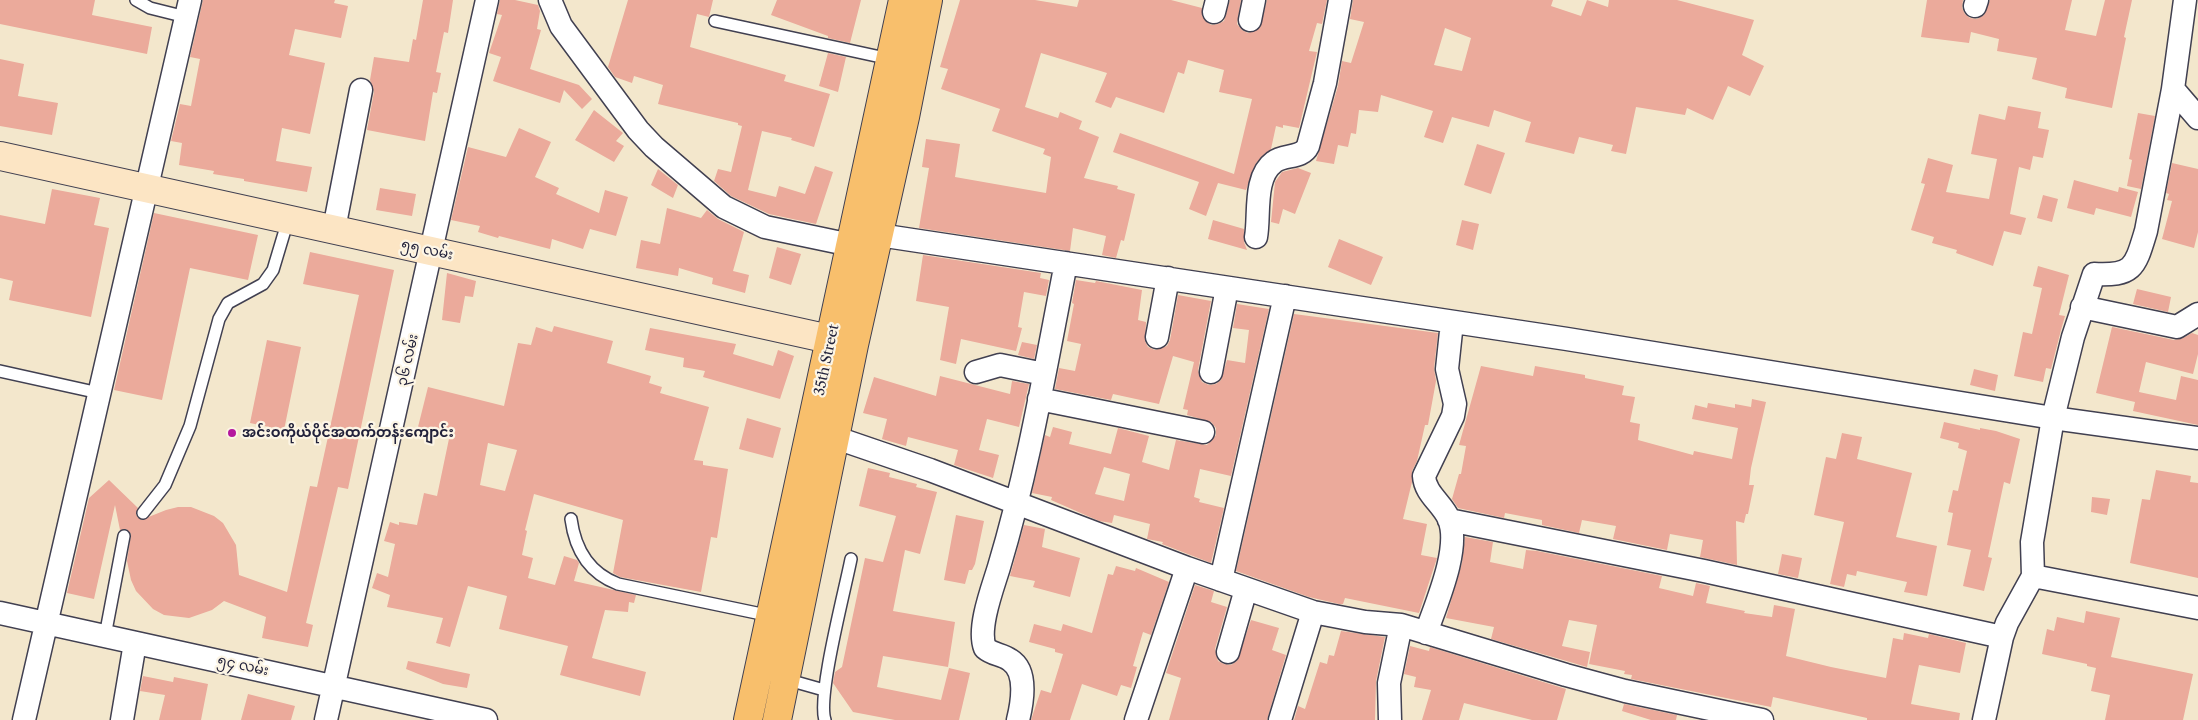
<!DOCTYPE html>
<html>
<head>
<meta charset="utf-8">
<style>
	body { margin:0 }
	canvas { display:block; background:#f3e7cc }
</style>
</head>
<body>
<canvas width="2198" height="720"></canvas>
<script>
const ctx = document.querySelector('canvas').getContext('2d');
ctx.lineJoin = 'round';
function paint(path, color) {
  ctx.fillStyle = color;
  ctx.fill(path, 'evenodd');
}
function stroke(path, color, width, dash) {
  ctx.strokeStyle = color;
  ctx.lineWidth = width;
  ctx.lineCap = dash ? 'butt' : 'round';
  ctx.setLineDash(dash || []);
  ctx.stroke(path);
}
function write(font, color, halo, rows, align = 'center') {
  ctx.font = font + ' "Libre Caslon Text","Noto Sans Myanmar",serif';
  ctx.lineWidth = 4.5;
  ctx.setLineDash([]);
  ctx.textBaseline = 'middle';
  ctx.strokeStyle = halo;
  ctx.fillStyle = color;
  for (const [text, x, y, turn = 0] of rows) {
    ctx.save();
    ctx.translate(x, y);
    ctx.rotate((+turn || 0) * Math.PI / 180);
    ctx.textAlign = isNaN(turn) ? turn : align;
    if (halo) ctx.strokeText(text, 0, 0);
    ctx.fillText(text, 0, 0);
    ctx.restore();
  }
}
paint(new Path2D(`
	M0,0H95L92,15L152,27L147,54L0,24Z
	M203,0H335L334,3L348,6L341,38L295,29L289,55L325,63L310,134L282,128L276,161L312,167L307,192L244,181V179L213,174L214,171L179,165L182,143L171,141L180,104L191,106L200,59L190,57Z
	M423,0H453L448,33L444,32L436,72L441,73L437,93L433,92L425,141L367,130L374,92L370,80L374,57L409,62L413,39L416,40Z
	M500,0H515L538,5L540,11L537,29L541,30L530,69L579,85L592,99L582,109L564,90L560,103L493,81L501,57L489,53L502,15L497,14Z
	M628,0H713L709,17L697,14L690,47L786,75L784,81L830,94L814,147L791,140L792,138L762,131L748,190L776,197L779,186L805,194L815,166L833,172L816,224L769,214L731,196L714,181L718,169L731,172L742,126L738,125V123L658,104L663,85L634,76L632,83L615,77L608,67Z
	M777,0H861L850,43L828,38V36L771,15Z
	M960,0H1035L1077,7L1079,0H1171L1202,8V16L1211,25L1218,24L1224,21L1230,0H1241L1237,24L1242,30L1248,33L1260,28L1267,0H1327L1322,24L1317,23L1309,51L1317,52L1299,128L1283,125V128L1276,126L1271,149L1256,163L1246,190L1218,183L1206,216L1189,209L1199,182L1113,152L1120,133L1234,174L1252,99L1219,92L1224,70L1188,60L1184,74L1178,72L1164,113L1116,97L1111,108L1095,102L1107,73L1041,53L1025,107L1058,118L1060,112L1082,121L1079,129L1099,137L1084,178L1118,186L1117,189L1135,194L1124,241L1121,240L1116,258L1102,255L1106,236L1073,228L1070,251L919,228L929,168L922,167L926,139L960,144L955,177L1046,193L1051,157L1043,154L1045,149L992,131L1000,109L941,89L948,69L940,67Z
	M1353,0H1553L1551,6L1581,16L1587,0L1608,7L1609,0H1677L1754,20L1742,55L1764,66L1750,96L1728,86L1713,120L1687,108L1685,115L1636,107L1626,154L1611,151L1613,145L1579,137L1574,154L1525,142L1531,122L1494,110L1489,127L1452,117L1443,143L1424,137L1433,111L1381,95L1378,112L1359,110L1356,134L1351,133L1348,147L1338,145L1334,164L1316,161L1338,86L1342,61L1351,63L1364,22L1350,19ZM1445,28L1471,38L1462,71L1434,65Z
	M1927,0H1963L1962,8L1965,14L1970,18L1977,19L1984,15L1990,0H2072L2065,30L2096,36L2105,0H2132L2124,37L2126,38L2112,108L2065,98L2067,88L2032,79L2037,58L1997,51L1999,39L1971,32L1969,43L1921,37Z
	M828,53L846,57L838,92L819,86Z
	M0,59L24,64L18,96L58,103L52,135L0,126Z
	M2008,106L2041,112L2038,128L2049,130L2043,158L2033,156L2030,170L2019,167L2010,214L2026,218L2021,235L2004,231L1993,266L1956,253L1957,250L1932,243L1934,237L1911,230L1925,184L1921,183L1928,158L1953,165L1946,192L1989,199L1997,159L1971,154L1979,114L2005,120Z
	M594,110L623,133L616,141L624,146L614,162L575,140Z
	M2138,113L2155,116L2141,189L2127,186L2132,160L2129,159Z
	M519,128L551,142L535,177L559,188L556,194L599,213L605,190L628,197L616,236L590,229L583,249L552,239L550,249L499,236L498,238L478,232L480,226L451,220L468,147L506,157Z
	M1477,144L1505,153L1491,194L1464,185Z
	M2172,163L2198,169V232L2194,248L2162,239L2172,201L2167,200L2169,194L2166,193Z
	M1298,168L1311,173L1295,214L1283,209L1279,224L1271,222L1275,182L1282,172Z
	M658,169L678,185L673,198L651,185Z
	M2074,180L2118,192L2119,187L2138,192L2131,217L2096,208L2094,215L2067,208Z
	M380,188L416,194L412,216L376,210Z
	M52,189L100,198L94,225L109,228L91,317L9,300L13,281L0,278V215L45,224Z
	M2043,195L2058,199L2052,222L2037,218Z
	M667,208L701,218L707,210L718,219L744,232L733,271L749,275L745,293L712,284L713,278L679,268L678,276L636,268L641,240L660,244Z
	M154,213L258,235L248,280L190,268L162,400L114,390Z
	M1213,220L1244,229V242L1247,250L1208,239Z
	M1462,220L1479,224L1473,250L1456,245Z
	M1339,239L1383,257L1371,285L1328,267Z
	M777,247L801,254L791,285L769,278Z
	M310,252L394,270L348,489L338,487L306,623L313,625L308,647L262,638L266,617L224,601L212,610L189,618L164,615L153,609L136,591L131,580L127,561L131,534L126,529L120,530L115,505L94,599L67,593L89,498L109,480L138,508L136,515L141,520L166,510L178,507H191L214,516L223,523L236,545L239,575L287,592L310,486L317,487L359,295L303,284Z
	M923,255L1041,273L1040,278L1049,280L1046,296L1024,292L1018,327L1022,328L1016,351L961,339L956,364L940,360L949,307L916,301Z
	M2038,266L2069,275L2059,315L2065,316L2061,330L2051,369L2046,368L2043,382L2014,376L2023,332L2032,334L2042,288L2033,286Z
	M447,273L476,281L473,297L465,296L460,323L442,320Z
	M1076,280L1095,283L1096,281L1142,290L1138,320L1146,322L1145,341L1148,347L1155,350L1167,346L1170,340L1178,295L1211,301L1198,370L1202,382L1209,385L1216,384L1221,380L1227,360L1245,363L1249,330L1233,328L1237,304L1269,309L1231,476L1200,469L1194,497L1200,499L1199,502L1224,508L1211,563L1162,544L1163,542L1147,539L1150,524L1114,515L1112,523L1099,521L1051,500L1052,497L1032,493L1045,435L1050,437L1053,427L1072,432L1069,444L1111,454L1118,428L1149,436L1142,462L1169,470L1176,440L1207,445L1216,435V428L1211,422L1187,415L1188,410L1183,409L1194,362L1173,356L1159,404L1113,394L1111,400L1055,389L1059,368L1075,371L1081,344L1067,341L1074,304L1072,303ZM1104,467L1130,474L1124,501L1095,494Z
	M2137,289L2171,297L2168,312L2133,304Z
	M1294,314L1438,333L1434,368L1436,381L1428,425H1425L1417,461L1412,471V482L1403,519L1427,524L1421,555L1437,558L1419,613L1345,598L1343,604H1339L1309,597L1236,571Z
	M554,326L613,341L607,363L651,376L649,383L662,387L660,393L709,407L694,460L703,461V465L728,469L717,538L711,537L701,592L620,577L613,573L623,520L534,494L525,530L527,531L522,555L533,558L528,578L555,585L564,556L577,560L579,563L574,581L636,595L634,603L629,602L628,612L605,610L592,658L646,672L640,696L560,675L568,646L499,629L507,596L468,586L450,647L436,643L443,618L387,607L390,595L372,588L377,573L388,577L395,544L384,541L390,522L399,525V522L417,525L424,493L437,496L450,434L418,427L428,387L504,406L518,343L531,345L536,327L552,332ZM488,443L517,450L505,491L480,485Z
	M2112,327L2174,340L2183,338L2192,333L2198,335V354L2193,374L2146,362L2139,392L2176,400L2181,376L2198,380V425L2133,411L2135,402L2096,393Z
	M650,328L736,344L733,354L773,366L778,350L794,356L780,399L703,377L705,371L683,367L684,358L645,350Z
	M267,340L301,347L284,430L250,423Z
	M1022,342L1037,345L1034,359L1018,355Z
	M1481,366L1533,376L1535,366L1585,375V378L1624,386L1622,395L1635,397L1630,422L1640,424L1638,440L1693,455L1694,451L1732,459L1738,428L1692,419L1695,405L1707,408L1708,403L1735,408V404L1751,407L1752,399L1766,402L1751,468L1749,485H1754L1748,514H1746L1744,523L1736,521L1737,565L1700,557L1703,540L1670,534L1667,550L1613,539L1616,526L1582,520L1579,533L1542,525V520L1505,513L1504,518L1458,508L1452,499L1459,474H1461L1466,446L1459,445Z
	M1974,369L1998,375L1995,391L1970,385Z
	M940,376L1010,394L1012,381L1029,384L1019,427L987,419L979,450L999,455L993,478L954,465L958,450L908,437L906,446L882,439L887,419L863,413L874,377L936,396Z
	M747,418L781,428L773,458L739,449Z
	M1944,422L1980,430V428L1996,431L2020,439L2010,484L2004,482L1988,557L1992,558L1984,591L1963,586L1971,550L1947,545L1953,513L1948,512L1953,490L1958,491L1967,451L1958,448L1959,443L1940,438Z
	M1842,433L1862,437L1857,459L1912,473L1896,537L1937,546L1927,596L1904,592L1907,582L1857,571L1856,576L1847,574L1844,587L1830,584L1844,522L1814,515L1826,457L1836,459Z
	M868,468L890,473L889,477L917,484L916,487L937,492L920,554L905,550L893,611L955,622L948,667L883,656L877,687L941,700L949,668L970,673L959,720H895L853,712L833,683L835,672L842,667L865,558L883,562L896,516L859,506Z
	M2156,470L2191,476L2190,482L2198,483V578L2130,563L2142,499L2150,500Z
	M2092,497L2110,499L2107,515L2091,512Z
	M956,515L984,521L975,564L972,570H969L965,584L944,580Z
	M1024,525L1045,529L1042,547L1080,558L1070,597L1033,587L1035,581L1010,576Z
	M1465,537L1493,542L1490,562L1523,569L1526,550L1537,551L1662,576L1659,588L1693,596L1696,583L1710,586L1706,603L1745,611L1744,613L1772,617L1774,605L1795,609L1786,656L1831,667L1886,678L1893,638L1903,640L1904,633L1928,638L1929,634L1966,643L1960,673L1919,665L1911,704L1960,713L1959,720H1867V718L1773,697L1771,707L1631,679L1632,675L1624,674L1625,671L1589,664L1597,625L1569,620L1562,646L1590,652L1587,667L1491,639L1494,627L1446,618L1462,563Z
	M1782,554L1802,558L1798,578L1778,574Z
	M1116,566L1135,571L1136,568L1169,582L1151,635L1143,632L1133,666L1137,667L1131,688L1121,685L1117,696L1082,684L1070,720H1031L1041,690L1051,693L1063,654L1055,652V649L1029,642L1034,624L1061,631L1063,624L1092,633L1108,574L1113,575Z
	M1195,585L1214,591L1211,602L1227,607L1215,649L1218,661L1224,664L1231,665L1237,661L1251,620L1279,628L1272,650L1286,655L1267,720H1169L1181,678L1166,673Z
	M2086,611L2120,618L2111,657L2193,674L2183,720H2105L2110,695L2091,691L2096,668L2087,666V664L2042,654L2047,629L2054,631L2057,617L2084,623Z
	M1341,631L1385,637L1376,681L1375,720H1294L1298,706L1305,709L1320,662L1327,664L1329,655L1334,656Z
	M1410,646L1429,651L1430,647L1566,689L1557,720H1532L1464,703L1459,720H1422L1431,690L1414,687L1416,677L1404,674Z
	M408,661L470,674L467,688L443,684L406,669Z
	M143,676L173,682L174,677L208,684L201,720H159L165,695L140,691Z
	M248,694L295,706L291,720H241Z
	M1624,704L1677,715L1676,720H1651L1622,711Z`), '#ebaa9b');
const lane = new Path2D(`
	M136,0L150,8L186,17
	M715,21L890,59
	M0,371L99,393
	M143,513L165,485L190,426L219,319L228,303L263,284L273,270L288,220
	M571,519C575,549 589,573 618,584L771,616
	M105,636L124,536
	M785,679L824,690
	M825,720C817,696 845,590 851,559`);
const street = new Path2D(`
	M550,0L561,26L638,130L654,147L724,207L765,227L851,245
	M2185,0L2173,89L2198,118
	M1975,6L1977,0
	M1214,12L1217,0
	M1250,20L1254,0
	M334,229L361,90
	M879,235L1567,339L2053,418L2198,438
	M1256,237C1260,216 1253,177 1274,162C1284,154 1302,159 1308,146L1325,83L1340,0
	M2082,307L2177,327L2198,314
	M1157,337L1168,278
	M976,372L1000,365L1044,374
	M1211,372L1227,288
	M1039,399L1203,432
	M819,432L930,470L1187,568L1313,612L1365,622L1401,625L1566,675L1625,691L1762,720
	M1449,520L1704,571L2002,637
	M2033,576L2198,608
	M1221,580L1285,296
	M0,613L486,720
	M1426,633C1436,604 1461,548 1449,519C1442,503 1425,494 1424,476L1453,416L1455,404L1447,369L1452,322
	M1228,652L1246,589
	M24,720L190,0
	M122,720L135,643
	M326,720L487,0
	M1018,720C1022,704 1028,671 1010,660C1002,654 993,655 985,648C977,628 993,587 999,567C1029,467 1046,364 1066,263
	M1136,720L1187,568
	M1280,720L1313,612
	M1390,720L1389,683L1401,625
	M1984,720L2002,637L2007,623L2033,576L2032,542L2053,418L2073,337L2094,274C2134,276 2135,267 2146,231L2173,89`);
const secondary = new Path2D(`
	M0,156L852,344`);
const primary = new Path2D(`
	M748,720L903,0
	M777,720L854,345L905,117L928,0`);
stroke(lane, '#414051', 14);
stroke(street, '#414051', 25);
stroke(secondary, '#414051', 30);
stroke(primary, '#414051', 30);
stroke(lane, '#fff', 11);
stroke(street, '#fff', 22);
stroke(secondary, '#fce5c4', 28);
stroke(primary, '#f8bf6c', 28);
for (const [x, y, r, color] of [
	[232,433,5,"#b5179e"]
]) {
  const dot = new Path2D();
  dot.arc(x, y, r, 0, 2 * Math.PI);
  ctx.fillStyle = color;
  ctx.fill(dot);
  stroke(dot, '#fcf5e5', 2);
}
write('14px', '#22223b', '#fcf5e5', [
	["၅၅ လမ်း",427,250,12],
	["၃၆ လမ်း",408,360,-77],
	["35th Street",827,360,-78],
	["၅၄ လမ်း",243,666,12]
]);
write('bold 14px', '#22223b', '#fcf5e5', [
	["အင်းဝကိုယ်ပိုင်အထက်တန်းကျောင်း",242,433]
], 'left');
</script>
</body>
</html>
